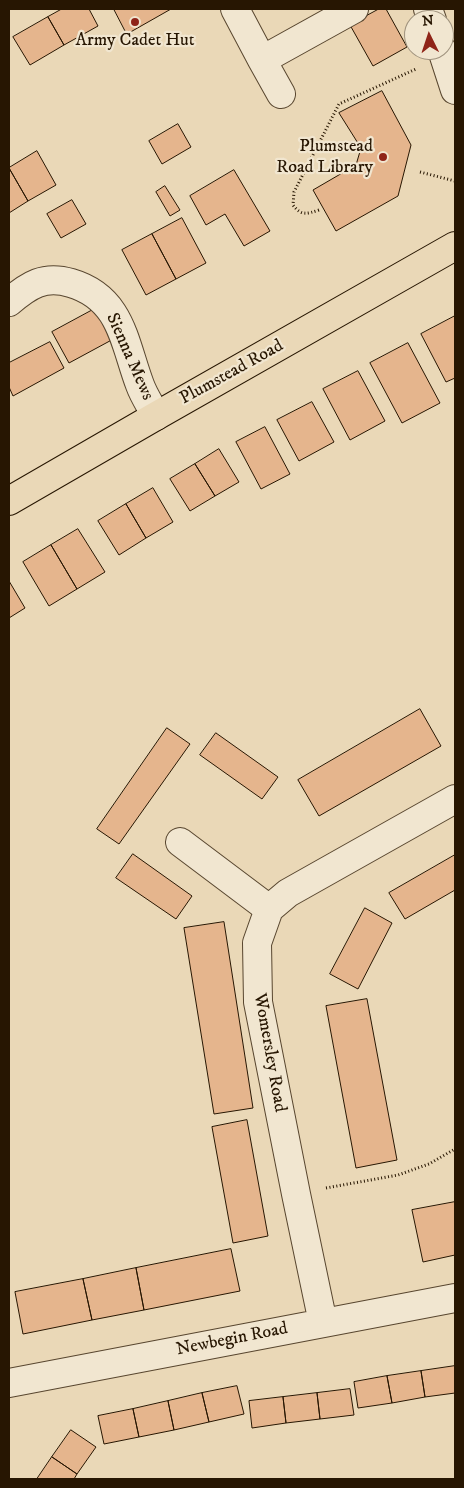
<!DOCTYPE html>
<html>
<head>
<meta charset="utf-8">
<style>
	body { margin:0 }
	#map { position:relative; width:464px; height:1488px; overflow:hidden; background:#ead8b7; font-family:"IM FELL DW Pica",serif }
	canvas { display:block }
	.frame { position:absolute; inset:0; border:10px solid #271602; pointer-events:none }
	.north { position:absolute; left:404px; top:10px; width:50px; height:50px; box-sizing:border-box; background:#f1e6d0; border:1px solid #a0937e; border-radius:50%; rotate:356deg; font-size:14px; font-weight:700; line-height:20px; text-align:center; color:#271602 }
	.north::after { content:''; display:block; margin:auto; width:18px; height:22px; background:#8f2418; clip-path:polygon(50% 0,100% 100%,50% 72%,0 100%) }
</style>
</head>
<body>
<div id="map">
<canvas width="464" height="1488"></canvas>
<div class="frame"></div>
<div class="north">N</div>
</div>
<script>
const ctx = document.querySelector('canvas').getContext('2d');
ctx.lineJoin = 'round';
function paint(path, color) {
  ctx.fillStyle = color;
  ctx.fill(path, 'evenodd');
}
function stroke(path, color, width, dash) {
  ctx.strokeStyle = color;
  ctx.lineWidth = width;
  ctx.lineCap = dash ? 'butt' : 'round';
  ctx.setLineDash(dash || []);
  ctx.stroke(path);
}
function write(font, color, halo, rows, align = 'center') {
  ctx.font = font + ' "IM FELL DW Pica",serif';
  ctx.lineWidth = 4.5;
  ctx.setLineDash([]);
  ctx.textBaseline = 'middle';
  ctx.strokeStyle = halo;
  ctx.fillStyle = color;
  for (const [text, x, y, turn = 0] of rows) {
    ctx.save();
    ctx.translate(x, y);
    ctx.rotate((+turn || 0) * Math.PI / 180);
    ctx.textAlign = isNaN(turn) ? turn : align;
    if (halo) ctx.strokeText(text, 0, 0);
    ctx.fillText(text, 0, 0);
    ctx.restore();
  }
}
const building = new Path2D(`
	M62,9H89L98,26L64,45L48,17Z
	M114,9H171L127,34Z
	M379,9H386L407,47L373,66L350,25Z
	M48,17L64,45L30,65L13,37Z
	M382,91L411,145L398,196L336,231L313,190L356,165L361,148L339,113Z
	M178,124L191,147L162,164L149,141Z
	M37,151L56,185L28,201L9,168Z
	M9,168L28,201L9,213Z
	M234,170L270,231L244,246L225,214L206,225L190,196Z
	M165,186L180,210L170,216L156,192Z
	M72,200L86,224L61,238L47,214Z
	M182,218L206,263L176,279L152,234Z
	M152,234L176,279L146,295L122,250Z
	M102,305L119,336L69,363L52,332Z
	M455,316V378L446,382L421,334Z
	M50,342L64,368L13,396L9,387V363Z
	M408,343L440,403L402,423L370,363Z
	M358,371L385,421L350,440L323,389Z
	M312,402L334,442L299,461L277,420Z
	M265,427L290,474L261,489L236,442Z
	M219,449L239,482L215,496L195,464Z
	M195,464L215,496L190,511L170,479Z
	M153,488L173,522L146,538L126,504Z
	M126,504L146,538L119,555L98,521Z
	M78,529L105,572L77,589L51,545Z
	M51,545L77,589L49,606L23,562Z
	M9,581L25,608L9,618Z
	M420,709L441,746L319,816L298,780Z
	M167,728L190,744L119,844L97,829Z
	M216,733L278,777L262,799L200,755Z
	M133,854L192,896L176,919L116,878Z
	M455,855V890L405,919L389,893Z
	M365,908L392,923L358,989L330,974Z
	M224,922L253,1108L214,1114L184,928Z
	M367,999L397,1160L356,1168L326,1006Z
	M247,1120L268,1236L233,1243L212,1127Z
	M455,1202V1255L423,1262L412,1210Z
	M231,1249L240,1291L144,1310L136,1268Z
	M136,1268L144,1310L92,1320L83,1279Z
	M83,1279L92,1320L23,1334L15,1292Z
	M455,1366V1393L425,1397L421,1371Z
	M421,1371L425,1397L392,1403L387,1376Z
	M387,1376L392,1403L358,1408L354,1382Z
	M237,1386L244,1414L209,1422L202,1393Z
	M350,1389L354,1415L320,1419L317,1393Z
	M202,1393L209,1422L174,1430L168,1401Z
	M317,1393L320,1419L286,1423L283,1397Z
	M283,1397L286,1423L252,1428L249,1401Z
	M168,1401L174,1430L139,1437L133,1409Z
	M133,1409L139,1437L104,1444L98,1416Z
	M71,1430L96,1447L77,1474L52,1457Z
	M52,1457L77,1474L74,1479H37Z`);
paint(building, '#e5b58d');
stroke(building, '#271602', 1);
const minor = new Path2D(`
	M235,9L262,60
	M428,9L432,20
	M442,50L455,90
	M281,94L262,60L354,9
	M9,302C29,285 44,275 71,283C122,298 124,343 140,385C144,396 151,406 156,416
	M180,842L269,909
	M323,1323L296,1194L258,1002L257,943L269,909L288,893L455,799
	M9,1383L455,1298`);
const major = new Path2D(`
	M9,501L156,416L455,246`);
stroke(minor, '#58462f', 30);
stroke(major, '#271602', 30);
stroke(new Path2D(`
	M420,172L455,181
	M319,210C307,214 301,216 293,205L294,192L339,104L416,69
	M326,1188L398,1175L429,1164L455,1149`), '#271602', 3, [1, 2.5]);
stroke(minor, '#f1e6d0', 28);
stroke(major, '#ead8b7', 28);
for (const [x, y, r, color] of [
	[135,22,5,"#8f2418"],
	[383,157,5,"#8f2418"]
]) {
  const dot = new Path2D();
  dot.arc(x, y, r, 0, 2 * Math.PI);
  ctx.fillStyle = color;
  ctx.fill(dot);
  stroke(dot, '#f1e6d0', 2);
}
write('18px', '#271602', '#f1e6d0', [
	["Army Cadet Hut",135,41],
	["Plumstead",373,147,"right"],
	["Road Library",373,168,"right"]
]);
write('18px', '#271602', '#f1e6d0', [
	["Sienna Mews",129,357,66],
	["Plumstead Road",232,373,-29],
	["Womersley Road",269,1053,80],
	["Newbegin Road",232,1340,-11]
]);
</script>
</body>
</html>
